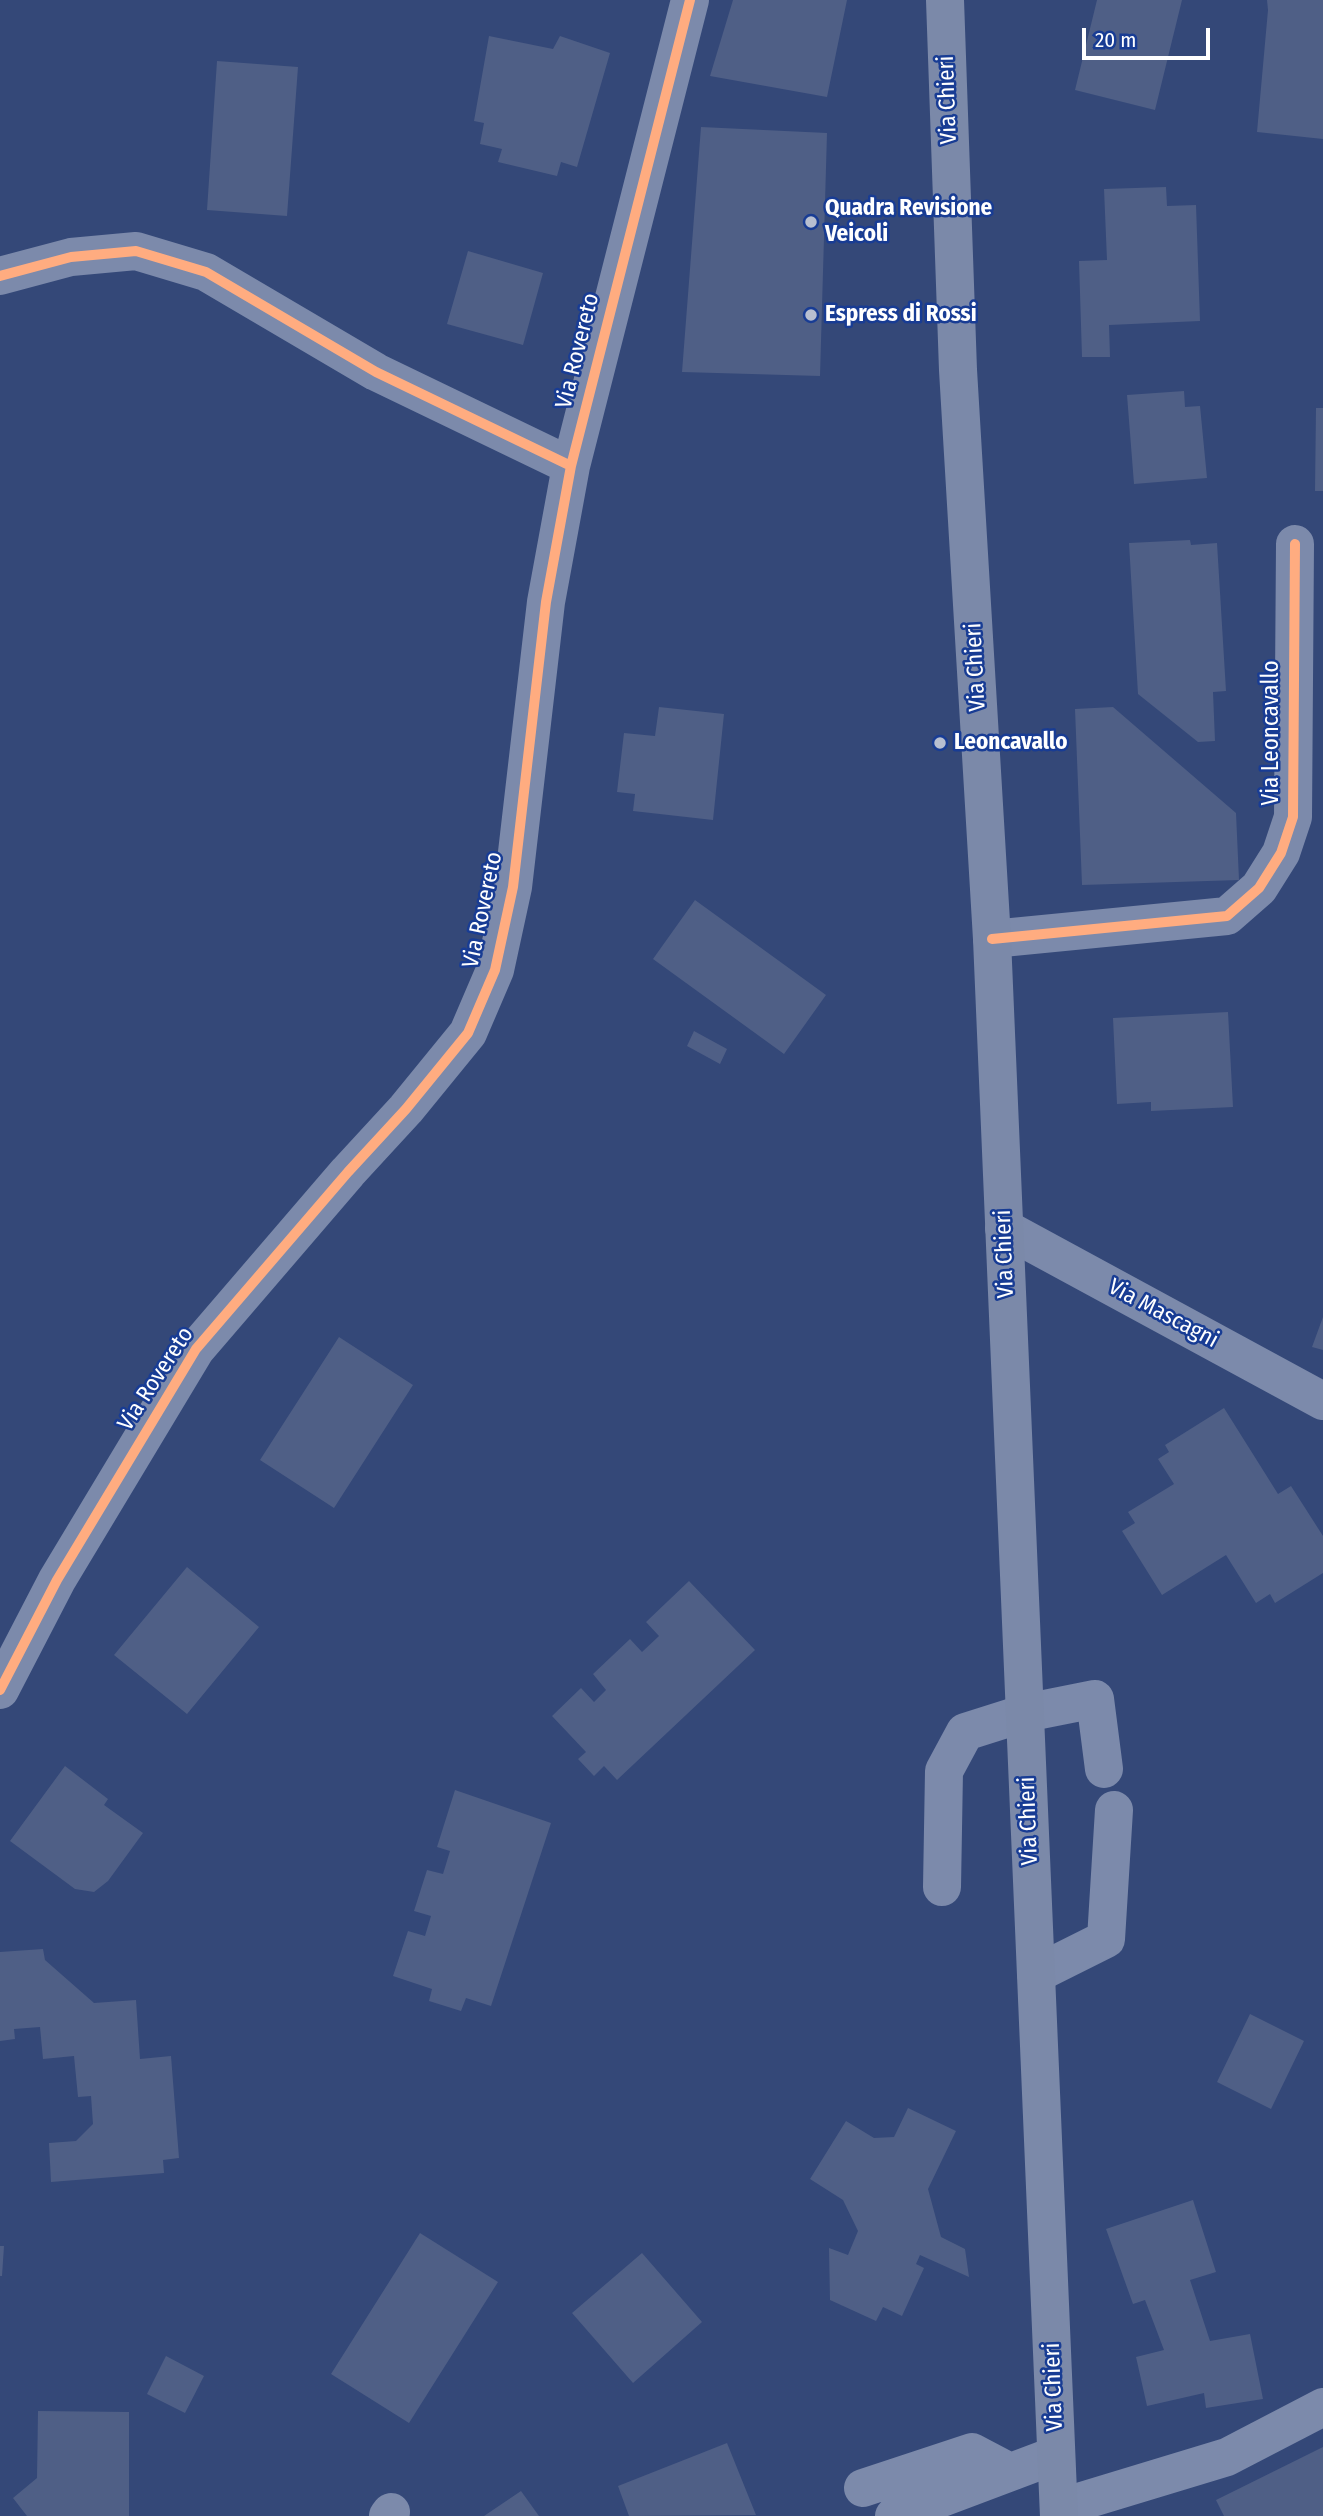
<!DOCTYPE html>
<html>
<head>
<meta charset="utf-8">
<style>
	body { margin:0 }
	#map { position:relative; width:1323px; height:2516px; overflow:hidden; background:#344878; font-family:"Fira Sans Condensed",sans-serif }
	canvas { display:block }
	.scale { position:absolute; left:1082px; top:28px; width:128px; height:32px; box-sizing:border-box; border:4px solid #fff; border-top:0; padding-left:9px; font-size:21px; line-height:24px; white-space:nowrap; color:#fff; -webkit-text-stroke:5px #183c94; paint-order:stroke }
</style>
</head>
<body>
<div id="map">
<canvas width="1323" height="2516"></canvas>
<div class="scale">20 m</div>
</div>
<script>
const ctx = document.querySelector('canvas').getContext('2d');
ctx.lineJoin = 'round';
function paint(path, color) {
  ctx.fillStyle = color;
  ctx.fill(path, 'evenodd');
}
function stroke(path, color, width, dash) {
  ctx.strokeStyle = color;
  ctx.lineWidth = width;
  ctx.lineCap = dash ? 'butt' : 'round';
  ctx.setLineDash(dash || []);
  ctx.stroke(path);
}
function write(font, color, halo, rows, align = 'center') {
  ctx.font = font + ' "Fira Sans Condensed",sans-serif';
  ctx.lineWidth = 5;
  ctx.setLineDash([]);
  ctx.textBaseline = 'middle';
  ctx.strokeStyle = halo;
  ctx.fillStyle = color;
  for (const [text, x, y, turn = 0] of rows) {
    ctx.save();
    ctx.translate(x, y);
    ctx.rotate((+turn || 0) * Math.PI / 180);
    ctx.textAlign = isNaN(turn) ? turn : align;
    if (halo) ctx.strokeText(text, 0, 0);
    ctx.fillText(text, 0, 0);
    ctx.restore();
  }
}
paint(new Path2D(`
	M733,0H847L827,97L710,76Z
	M1097,0H1182L1155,110L1075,90Z
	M1267,0H1323V139L1257,132L1268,10Z
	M489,36L553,49L560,36L610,53L577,167L561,162L557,176L498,162L502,149L480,144L484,123L474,121Z
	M217,61L298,67L287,216L207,210Z
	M701,127L827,133L820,376L682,372Z
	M1166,187L1167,206L1196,205L1200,321L1109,325L1110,357H1082L1079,261L1107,260L1104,189Z
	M468,251L543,273L523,345L447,324Z
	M1184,391L1185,407L1200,406L1207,478L1134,484L1127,395Z
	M1316,408H1323V491H1315Z
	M1190,540L1191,545L1217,543L1226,691L1213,692L1215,741L1198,742L1138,694L1129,543Z
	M659,707L724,714L713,820L633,811L635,794L617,792L624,733L655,736Z
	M1113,707L1236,813L1239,880L1082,885L1075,709Z
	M695,900L826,995L784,1054L653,959Z
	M1228,1012L1233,1107L1151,1111V1102L1117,1104L1113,1018Z
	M694,1031L727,1049L720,1064L687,1046Z
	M1323,1317V1350L1312,1347Z
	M339,1337L413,1385L334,1508L260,1460Z
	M1224,1408L1278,1494L1291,1486L1323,1536V1573L1275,1603L1270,1594L1256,1603L1226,1555L1162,1595L1122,1531L1135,1523L1128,1512L1174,1484L1158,1459L1169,1452L1165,1445Z
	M187,1567L259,1627L187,1714L114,1655Z
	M689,1581L755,1650L617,1780L604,1766L594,1776L578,1759L586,1752L552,1716L581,1688L594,1702L606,1690L593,1674L630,1639L642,1652L659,1636L646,1622Z
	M65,1766L108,1799L104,1805L143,1833L108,1881L94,1892L75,1889L10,1841Z
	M455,1790L551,1823L491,2006L466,1998L461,2011L429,2001L432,1989L393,1976L408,1931L425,1936L431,1916L414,1911L427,1870L443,1874L450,1851L437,1847Z
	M43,1949L45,1960L94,2003L136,2000L140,2059L171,2056L179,2158L163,2160L164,2173L51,2182L49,2143L76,2141L93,2124L91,2096L78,2097L74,2056L43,2059L40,2027L14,2029L15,2039L0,2041V1952Z
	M1250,2014L1304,2041L1271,2109L1217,2082Z
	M908,2108L956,2131L928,2189L941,2237L965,2249L969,2277L920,2255L916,2264L924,2268L902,2316L883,2307L876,2321L830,2300L829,2248L848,2255L858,2231L843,2200L810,2179L846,2121L874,2138L894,2137Z
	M1193,2200L1216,2272L1190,2280L1210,2341L1250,2334L1263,2399L1206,2408L1204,2393L1147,2406L1136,2357L1164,2350L1145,2300L1133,2304L1106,2229Z
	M420,2233L498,2282L409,2423L331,2374Z
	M0,2246H4L2,2276H0Z
	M642,2253L702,2322L633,2383L572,2313Z
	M166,2356L204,2376L185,2413L147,2394Z
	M38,2411L129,2412V2516H27L13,2498L37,2478Z
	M727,2443L756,2515L629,2516L618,2486Z
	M1323,2447V2516H1224L1216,2500Z
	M521,2491L539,2516H484Z`), '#4f5f86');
stroke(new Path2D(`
	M0,276L71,257L136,251L206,272L376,372L571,466
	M992,939L1227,916L1259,888L1281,853L1293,817L1295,544
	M1004,1228L1323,1401
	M0,1690L57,1580L196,1349L348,1172L406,1109L468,1033L495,970L513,887L546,602L571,466L690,0
	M942,1887L944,1771L965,1732L1025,1713L1095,1699L1104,1769
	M1036,1974L1106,1939L1114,1810
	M863,2488L972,2452L1010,2472
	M1059,2508L1227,2457L1323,2407
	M388,2516L391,2512
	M894,2516L1056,2455`), '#7c8aab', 38);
stroke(new Path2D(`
	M945,0L958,370L992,939L1059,2516`), '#7b89a9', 38);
stroke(new Path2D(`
	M0,276L71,257L136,251L206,272L376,372L571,466
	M992,939L1227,916L1259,888L1281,853L1293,817L1295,544
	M0,1690L57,1580L196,1349L348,1172L406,1109L468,1033L495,970L513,887L546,602L571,466L690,0`), '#ffac80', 10);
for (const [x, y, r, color] of [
	[811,222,7,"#b8bfd0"],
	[811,315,7,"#b8bfd0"],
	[940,743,7,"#b8bfd0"]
]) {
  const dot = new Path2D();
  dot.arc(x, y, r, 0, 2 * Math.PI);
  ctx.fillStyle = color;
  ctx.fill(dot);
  stroke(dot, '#183c94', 2.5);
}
write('23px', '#fff', '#183c94', [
	["Via Chieri",948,100,-92],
	["Via Rovereto",578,351,-76],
	["Via Chieri",976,667,-93],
	["Via Leoncavallo",1272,733,-90],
	["Via Rovereto",483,910,-78],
	["Via Chieri",1005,1254,-92],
	["Via Mascagni",1163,1314,28],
	["Via Rovereto",156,1379,-57],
	["Via Chieri",1029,1821,-92],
	["Via Chieri",1054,2387,-92]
]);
write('bold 23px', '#fff', '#183c94', [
	["Quadra Revisione",825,209],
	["Veicoli",825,235],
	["Espress di Rossi",825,315],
	["Leoncavallo",954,743]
], 'left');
</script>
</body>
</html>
